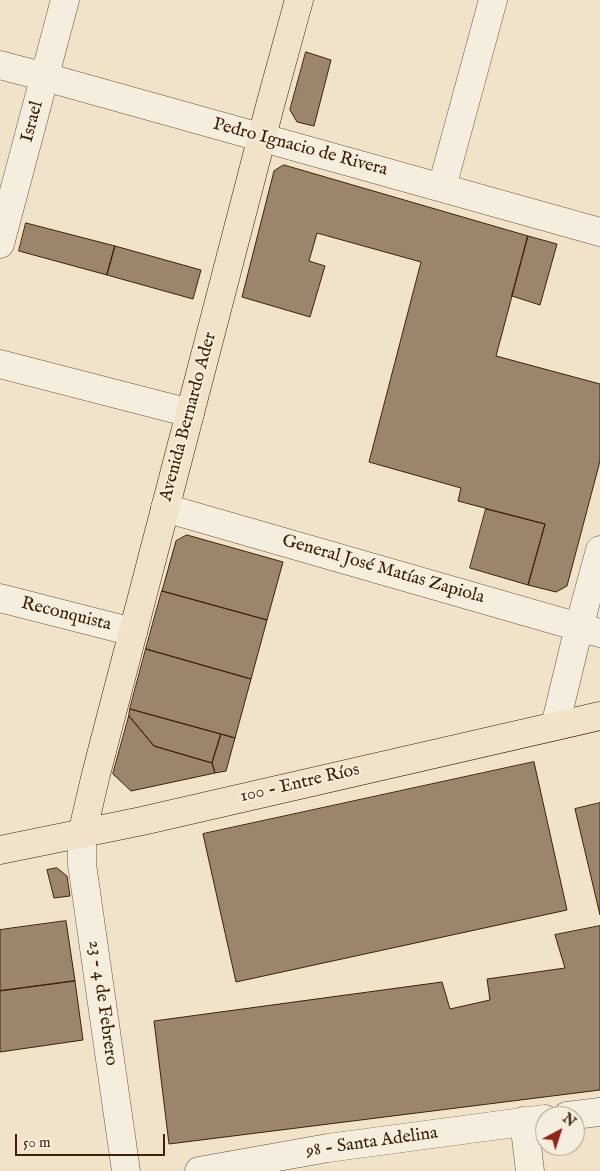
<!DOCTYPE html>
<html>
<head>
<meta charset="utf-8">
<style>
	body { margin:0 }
	#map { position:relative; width:600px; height:1171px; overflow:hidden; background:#f0e3ca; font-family:"IM FELL English",serif }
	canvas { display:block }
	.north { position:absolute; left:535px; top:1106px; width:50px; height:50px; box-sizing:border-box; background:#f5eddd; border:1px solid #ac9c87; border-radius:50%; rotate:40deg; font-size:14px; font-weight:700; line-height:20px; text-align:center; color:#3e2205 }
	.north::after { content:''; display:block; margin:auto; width:18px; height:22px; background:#8f2418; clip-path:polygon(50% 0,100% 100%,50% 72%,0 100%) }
	.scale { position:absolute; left:15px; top:1134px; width:150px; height:22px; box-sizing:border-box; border:2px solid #3e2205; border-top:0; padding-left:6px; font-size:15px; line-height:18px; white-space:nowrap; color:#3e2205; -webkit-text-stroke:4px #f5eddd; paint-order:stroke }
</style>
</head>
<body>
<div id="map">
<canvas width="600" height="1171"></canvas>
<div class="north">N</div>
<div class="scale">50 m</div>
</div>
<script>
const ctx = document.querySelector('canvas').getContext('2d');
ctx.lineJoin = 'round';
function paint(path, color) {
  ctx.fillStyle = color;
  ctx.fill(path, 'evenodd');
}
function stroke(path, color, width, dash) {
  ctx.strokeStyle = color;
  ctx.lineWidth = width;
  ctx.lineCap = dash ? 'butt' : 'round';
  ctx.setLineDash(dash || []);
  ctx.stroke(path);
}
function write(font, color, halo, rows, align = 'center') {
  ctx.font = font + ' "IM FELL English",serif';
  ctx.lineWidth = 4;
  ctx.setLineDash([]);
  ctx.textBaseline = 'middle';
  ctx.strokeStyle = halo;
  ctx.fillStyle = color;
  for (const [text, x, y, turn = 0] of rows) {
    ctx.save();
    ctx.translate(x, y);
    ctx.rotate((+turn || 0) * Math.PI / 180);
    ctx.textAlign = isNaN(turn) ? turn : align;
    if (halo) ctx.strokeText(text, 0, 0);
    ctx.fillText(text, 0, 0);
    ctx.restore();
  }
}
const building = new Path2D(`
	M306,52L331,60L314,126L297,122L290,110Z
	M284,165L528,236L496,356L600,384V461L567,586L556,592L528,585L545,524L458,501L461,488L369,462L421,262L317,233L309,261L325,266L310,317L242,297L274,171Z
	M26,223L115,246L107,275L19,251Z
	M528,236L557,244L540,305L512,296Z
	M115,246L201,270L193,299L107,275Z
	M486,509L545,524L528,585L470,568Z
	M187,535L283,562L267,620L162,591L176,541Z
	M162,591L267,620L251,679L146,649Z
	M146,649L251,679L235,738L130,709Z
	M130,709L221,734L212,763L154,746L129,716Z
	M129,716L154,746L212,763L215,773L131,791L113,774Z
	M221,734L235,738L226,771L215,773L212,763Z
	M534,762L567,910L236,982L203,834Z
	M600,803V915L575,809Z
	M57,868L67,876L70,896L54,898L47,870Z
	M66,921L75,981L0,991V930Z
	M600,926V1090L169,1144L154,1021L442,982L450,1009L490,1000L487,979L565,968L555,935Z
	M75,981L83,1040L0,1052V991Z`);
paint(building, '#9b866b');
stroke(building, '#3e2205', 1);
const minor = new Path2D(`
	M0,65L45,77L600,232
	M442,187L493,0
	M0,244L65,0
	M0,364L190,413
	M165,508L600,633
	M0,598L133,632
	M555,726L579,627L600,550
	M82,834V864L126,1171
	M567,1116L600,1112
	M524,1121L530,1171
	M199,1171L328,1148L545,1119`);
const major = new Path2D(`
	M82,834L96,774L271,102L299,0
	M0,850L142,821L600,716`);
stroke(minor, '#6a5236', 29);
stroke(major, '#3e2205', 29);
stroke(minor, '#f5eddd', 28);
stroke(major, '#f0e3ca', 28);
write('18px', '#3e2205', '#f5eddd', [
	["Israel",33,122,-75],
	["Pedro Ignacio de Rivera",300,148,15],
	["Avenida Bernardo Ader",189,417,-75],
	["General José Matías Zapiola",383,570,16],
	["Reconquista",66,615,14],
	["100 - Entre Ríos",300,784,-13],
	["23 - 4 de Febrero",102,1003,82],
	["98 - Santa Adelina",372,1143,-8]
]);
</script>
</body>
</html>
